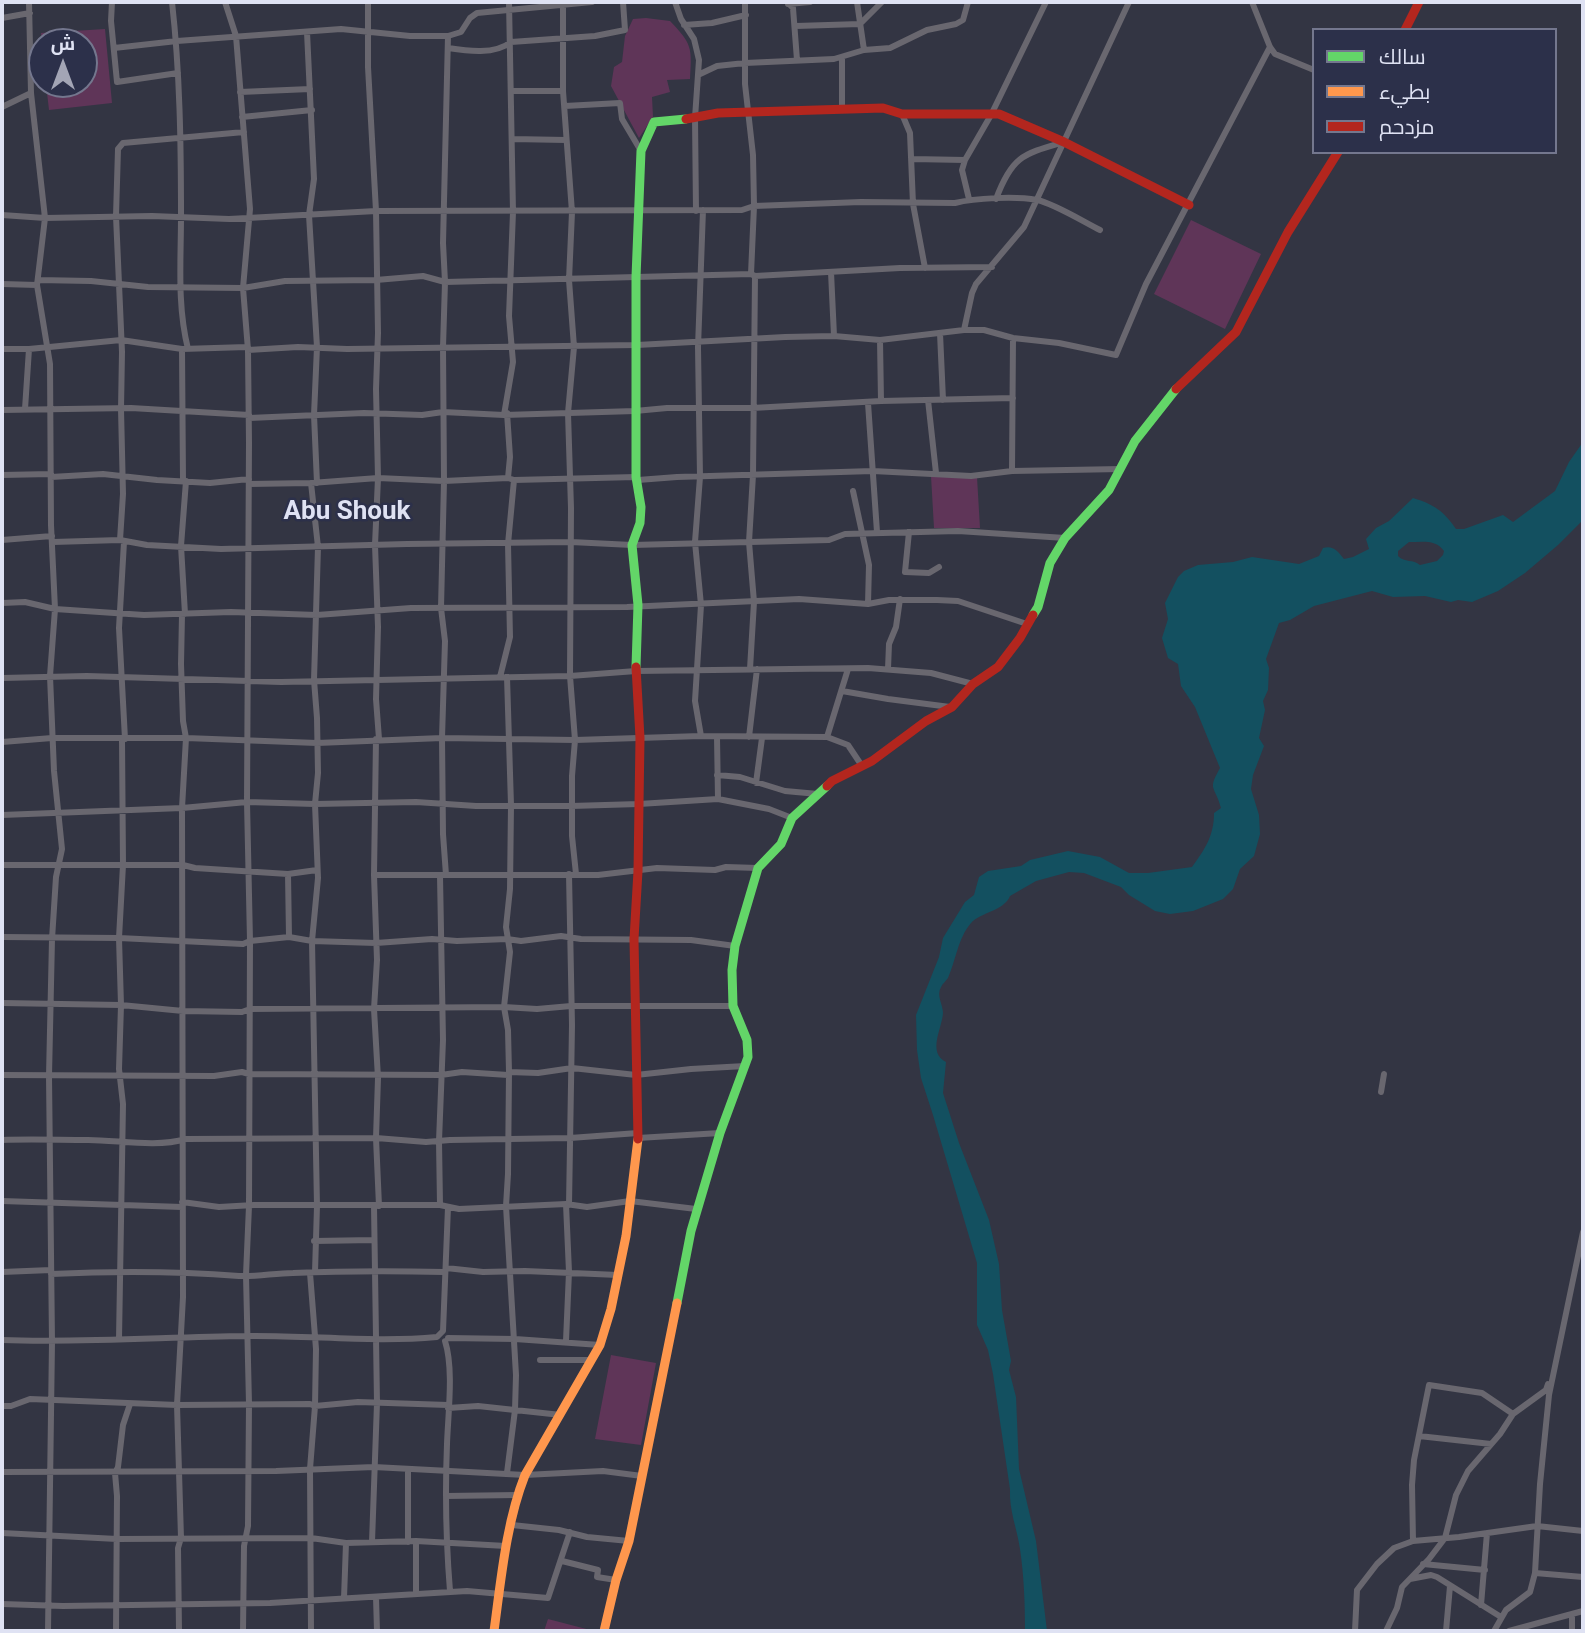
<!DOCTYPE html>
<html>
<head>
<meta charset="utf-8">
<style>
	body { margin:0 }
	#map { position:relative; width:1585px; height:1633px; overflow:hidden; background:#333543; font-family:Roboto,Cairo,sans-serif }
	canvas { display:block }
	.frame { position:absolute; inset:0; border:4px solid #dfe2f3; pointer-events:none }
	.legend { position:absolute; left:1312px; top:28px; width:245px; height:126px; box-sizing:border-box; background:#2c304a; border:2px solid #74778e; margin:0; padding:9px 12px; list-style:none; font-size:21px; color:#dfe2f3 }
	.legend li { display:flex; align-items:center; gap:14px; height:35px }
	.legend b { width:35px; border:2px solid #74778e }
	.north { position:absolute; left:28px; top:28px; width:70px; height:70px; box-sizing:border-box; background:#2c304a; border:2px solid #74778e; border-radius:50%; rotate:0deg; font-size:19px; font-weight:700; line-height:28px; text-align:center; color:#dfe2f3 }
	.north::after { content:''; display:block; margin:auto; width:24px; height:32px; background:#a3a5b5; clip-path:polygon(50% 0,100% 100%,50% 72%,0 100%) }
</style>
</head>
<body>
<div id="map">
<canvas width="1585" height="1633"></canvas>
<div class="frame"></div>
<ul class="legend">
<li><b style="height:9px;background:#63d668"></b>سالك</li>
<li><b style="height:9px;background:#ff974d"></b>بطيء</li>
<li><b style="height:9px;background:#b3261e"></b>مزدحم</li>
</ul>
<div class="north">ش</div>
</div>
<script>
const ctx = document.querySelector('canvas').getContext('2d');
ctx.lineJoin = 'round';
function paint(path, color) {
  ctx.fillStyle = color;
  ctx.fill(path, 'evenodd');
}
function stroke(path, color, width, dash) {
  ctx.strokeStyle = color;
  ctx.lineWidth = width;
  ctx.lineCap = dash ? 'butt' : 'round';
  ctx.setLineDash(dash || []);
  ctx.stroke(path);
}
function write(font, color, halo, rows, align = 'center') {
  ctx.font = font + ' Roboto,sans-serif';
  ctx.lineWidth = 5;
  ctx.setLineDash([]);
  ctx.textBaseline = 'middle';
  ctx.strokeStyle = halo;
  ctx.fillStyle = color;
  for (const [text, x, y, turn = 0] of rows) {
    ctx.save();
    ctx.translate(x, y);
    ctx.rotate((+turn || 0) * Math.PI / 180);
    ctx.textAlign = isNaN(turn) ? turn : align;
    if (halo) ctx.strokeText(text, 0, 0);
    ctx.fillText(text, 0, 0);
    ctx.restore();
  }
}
paint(new Path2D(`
	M646,18L670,21C692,44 692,47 690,79L667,80L670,92L652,97L653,117L639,138L611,86L614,67L622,62L625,36L633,19Z
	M105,29L112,103L49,110L46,84H84V42H42L41,33Z
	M1191,220L1261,254L1225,329L1154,294Z
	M931,476L977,477L980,528H934Z
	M611,1355L656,1363L641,1445L595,1439Z
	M548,1619L594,1631H544Z`), '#5f3558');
paint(new Path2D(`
	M1583,442V520L1558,545L1525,573L1498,591L1472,602L1458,600L1451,602L1425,596L1393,597L1372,591L1314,606L1290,620L1279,623L1266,659L1269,668L1268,690L1263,701L1265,710L1259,738L1264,746L1253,775L1251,789L1259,815L1260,834L1254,856L1240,869L1233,889L1223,899L1193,911L1170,914L1155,911L1129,895L1121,887L1084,873L1069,872L1036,881L1010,896C1004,911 981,912 971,923C958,938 956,960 948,978C946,981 943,983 941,987C936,996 943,1004 943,1013C942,1029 927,1052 946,1062L943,1093L959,1143L989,1220L999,1264L1002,1310L1011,1361L1009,1370L1016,1397L1019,1469L1036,1541L1047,1631H1025C1025,1603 1024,1576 1020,1549C1017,1528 1009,1511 1010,1489L993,1374L988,1350L977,1325V1263L933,1115L921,1078L917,1050L916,1015L939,957L943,938L965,902L974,895L979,877L988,871L1021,866L1030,860L1068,851L1100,857L1129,873H1148L1192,867C1205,849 1214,836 1214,813L1221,808C1215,785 1207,791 1220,768L1195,707L1181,686L1178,664L1168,658L1162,638L1168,619L1165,603L1178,577L1184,571L1198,565L1233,562L1252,557L1299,564L1319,556L1323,548C1333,545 1338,551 1344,559L1353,557L1369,549L1366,539L1376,528L1389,521L1413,498C1433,504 1444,511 1456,529H1464L1503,515L1513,522L1555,491L1569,462ZM1409,542C1422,542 1436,539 1444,551L1443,555L1437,561L1420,565C1413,559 1405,563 1398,556V551Z`), '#135060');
stroke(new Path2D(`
	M29,2L31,93L45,218L37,285L50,364L51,525L55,609L50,676L54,771L62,849L56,877L52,939L49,1076L52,1342L48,1631
	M112,2L111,21L117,82L178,73
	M172,2C180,73 181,145 181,216C181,261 177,305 188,349
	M225,2L236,36L250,209L243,288L248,350L249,443L247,802L250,941L249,1206L246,1275L249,1404L248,1526L244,1546L243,1631
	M368,2V67L376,211L378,333L376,389L378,478L375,545L378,627L376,699L379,739
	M563,2V91L572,212L569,280L574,347L568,413L571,508L570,676L575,740L572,776V836L576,874
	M675,2L681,19L694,39L699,60L695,118L696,211
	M745,2V84L753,155L754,206L751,274
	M787,2L793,8L797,60
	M857,2L864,50
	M1252,2L1270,47L1275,54L1314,70
	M788,4L810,2
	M2,18L30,13
	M684,25L712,23L746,15
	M796,26L860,24L882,2
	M307,32L314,179L309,215L317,347L314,415L317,483
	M114,48L177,41L341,29L410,36H448L461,32L470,18L477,13L592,2
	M448,48C467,51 495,55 511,42L595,36L625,30L623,2
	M698,75L717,66L745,63L834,59L864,50L890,48L927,30L956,24L963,20L968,2
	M512,91H563
	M240,92L310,89
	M565,106L620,103L622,119L641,151
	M2,107L31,93
	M842,110V58
	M902,114L910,133L913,204L925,268
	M242,117L312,110
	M512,139L566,140
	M912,159L965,160
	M969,199L962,170L965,160L991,115L1046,2
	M996,199C1012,156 1023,154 1064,142
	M2,215L45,218L152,216L229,219L376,211L742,210L754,206L861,202L955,203C975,198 1016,196 1037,200C1053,203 1084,222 1100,230
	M831,272L834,336
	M38,280L91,281L148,287L243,288L285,281L376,280L423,276L445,282L751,274L755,276L900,268L992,267
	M2,284L37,285
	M964,330L972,293L976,284L1024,227L1129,2
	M940,333L943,400
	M880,340L881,401
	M2,349H29L121,340L182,349L247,347
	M182,349L183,481
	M248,350L298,347L347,349L637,345L785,337L834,336L880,340L964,330H984L1013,338L1059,343L1116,355L1146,284L1270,47
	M928,400L936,473
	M868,403L877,532
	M25,409L29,349
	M2,410L131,408L249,415
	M507,413L510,457L508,478
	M504,415L513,362L509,316L513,212L509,2
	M249,418L364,413L422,415L443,412L504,415L635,411L667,408H752L881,401L1013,398
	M1012,471L1013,338
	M2,475L51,474
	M51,477L103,474L157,480L210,483L249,479
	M638,480L677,477L873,471L971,476L1012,471L1121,469
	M311,483L318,547L314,680L317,718L318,773L315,804L318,878L312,941L317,1206L315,1272
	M249,484L311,483L378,478L444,481L508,478L514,480L636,477
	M853,491L869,565L868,604
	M909,532L905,572L929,573L939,567
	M2,540L52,536
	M120,540L123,494L121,409L122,352L116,216L118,149L123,143L244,132
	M53,542L120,540L147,545L221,549L407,544L571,542L632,545L829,540L845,534L958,531L1065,538
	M124,542L119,628L125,739
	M2,603L25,602L55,609L144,615L231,612L317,615L411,608L627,607L799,599L868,604L889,600H937L958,601L1027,624
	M185,614L181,546L186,481
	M750,669L754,602L749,542L753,475L755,276
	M888,669L889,644L896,627L900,599
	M500,677L510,637L508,544L514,480
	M2,678L87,676L281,682L570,676L636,671L868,668L931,673L973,684
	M842,691L888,699L950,707
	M701,736L695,701L701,605L695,542L700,477L698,347L703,210
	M717,737L718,799
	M749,737L757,669
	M827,737L848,669
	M376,739L374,875L377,960L374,1009L378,1078L376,1138L379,1206
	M2,742L52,738H186L317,743L442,738L575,740L701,736L827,737L848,745L862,766
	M717,775L740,777L785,791L818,794
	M756,783L762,738
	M2,815L182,808L247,802L315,804L416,802L476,806H571L639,804L718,799L769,809L792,818
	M2,865H183L195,868L288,874L317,870
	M288,874L289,937
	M569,874L572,1025L569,1205
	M374,875H598L657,868L715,870L726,867L758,868
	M446,875L443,834L442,738L445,641L441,608L444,481L443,347L445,282L443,243L448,36
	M2,937L119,938L243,944L250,941L289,937L312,941L376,943L432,939L457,941L507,939L521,941L561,936L581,939L691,940L735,946
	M2,1003L121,1005L183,1011L242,1012L250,1009L504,1007L537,1009L571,1006H733
	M509,1072L538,1073L572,1068L636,1075L691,1069L745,1066
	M2,1075L214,1076L242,1072L249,1074L441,1075L462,1072L508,1075
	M1381,1092L1384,1074
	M638,1138L720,1133
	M2,1140C30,1139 60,1140 88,1140C119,1140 155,1148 186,1139L376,1138L426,1142L450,1140L570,1138L638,1133
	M2,1201L182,1207
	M182,1202L219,1207L254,1205H440L459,1209L566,1204L587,1207L630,1201L696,1209
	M566,1204L569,1272L566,1341
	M440,1205L439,1141L443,1040L440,876
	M314,1241L374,1240
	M446,1268L483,1272L525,1271L618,1275
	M2,1272L51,1270
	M310,1273L316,1349L315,1406L310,1469L311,1631
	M51,1274C114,1271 176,1271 239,1276C257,1277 275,1273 293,1273C343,1271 393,1271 444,1272
	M448,1338L515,1339L600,1345
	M119,1339L123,1104L119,1069L121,1005L119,938L123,865L122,739
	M2,1340C83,1343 165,1337 246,1336C310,1335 374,1343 437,1337L443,1331L448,1207
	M445,1341C454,1369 448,1414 447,1444C445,1493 446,1542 450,1591
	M540,1360H592
	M2,1406H11L30,1399L177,1405L310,1404L315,1406L358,1402L448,1405
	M448,1408L478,1406L561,1415
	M1419,1436L1491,1444
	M408,1471V1542
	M2,1472L276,1471L374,1467L525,1475L603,1471L642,1476
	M507,1473L515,1410L516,1375L506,1206L508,1174L509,1072L508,1030L504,1007L510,952L506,927L510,889L511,805L507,677
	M446,1496L517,1495
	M512,1525L559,1530L587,1537L629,1541
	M2,1533L117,1539L311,1538L346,1543L416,1541L506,1546
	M416,1541V1593
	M1413,1541L1412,1485L1414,1460L1429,1385L1482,1393L1513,1414
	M372,1542L377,1403L374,1206
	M562,1561L598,1570L597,1577L616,1580
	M1423,1564L1485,1570
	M1535,1573L1583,1577
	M1410,1579L1431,1575L1437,1577L1501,1617
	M376,1597L377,1631
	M344,1598L346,1543
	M2,1604L63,1606L270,1603L467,1591L548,1598L570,1532
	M1481,1605L1487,1533
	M116,1631L117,1496L115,1473L118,1467L123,1425L130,1404
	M179,1631L178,1548L181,1538L177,1405L183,1297L182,808L186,738L183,721L181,664L182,615
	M1355,1631L1357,1590L1377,1564L1394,1548L1413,1541L1459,1537L1537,1526L1583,1531
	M1386,1631L1397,1608L1402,1587L1429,1559L1445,1538L1456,1495L1468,1471L1500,1434L1513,1414L1546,1390L1548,1384
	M1446,1631L1450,1586
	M1494,1631L1506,1610L1530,1592L1535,1573L1540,1484L1549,1395L1583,1232
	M1509,1631L1583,1611
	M1572,1631V1614`), '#69676f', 6);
stroke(new Path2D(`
	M1033,615L1038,607L1050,563L1065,538L1109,490L1135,441L1176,389
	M636,667L638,605L632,545L640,523L641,507L636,477V277L641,151L654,122L686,119
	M677,1303L691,1231L720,1133L748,1057L747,1040L733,1006L732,970L735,946L758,868L781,844L792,818L827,786`), '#63d668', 9);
stroke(new Path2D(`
	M494,1631C501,1580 506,1523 525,1475L600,1345L611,1309L626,1236L638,1139
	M604,1631L616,1580L629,1541L677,1303`), '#ff974d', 9);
stroke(new Path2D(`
	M1405,30L1419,2
	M686,119L718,113L883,108L902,114H999L1064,142L1189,205
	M1176,389L1236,332L1288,232L1338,152
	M636,667L640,738L638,871L634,939L638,1139
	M827,786L832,781L872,761L926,721L952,707L973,684L998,667L1020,638L1033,615`), '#b3261e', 9);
write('bold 26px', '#dfe2f3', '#2c304a', [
	["Abu Shouk",347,512]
]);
</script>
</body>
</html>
